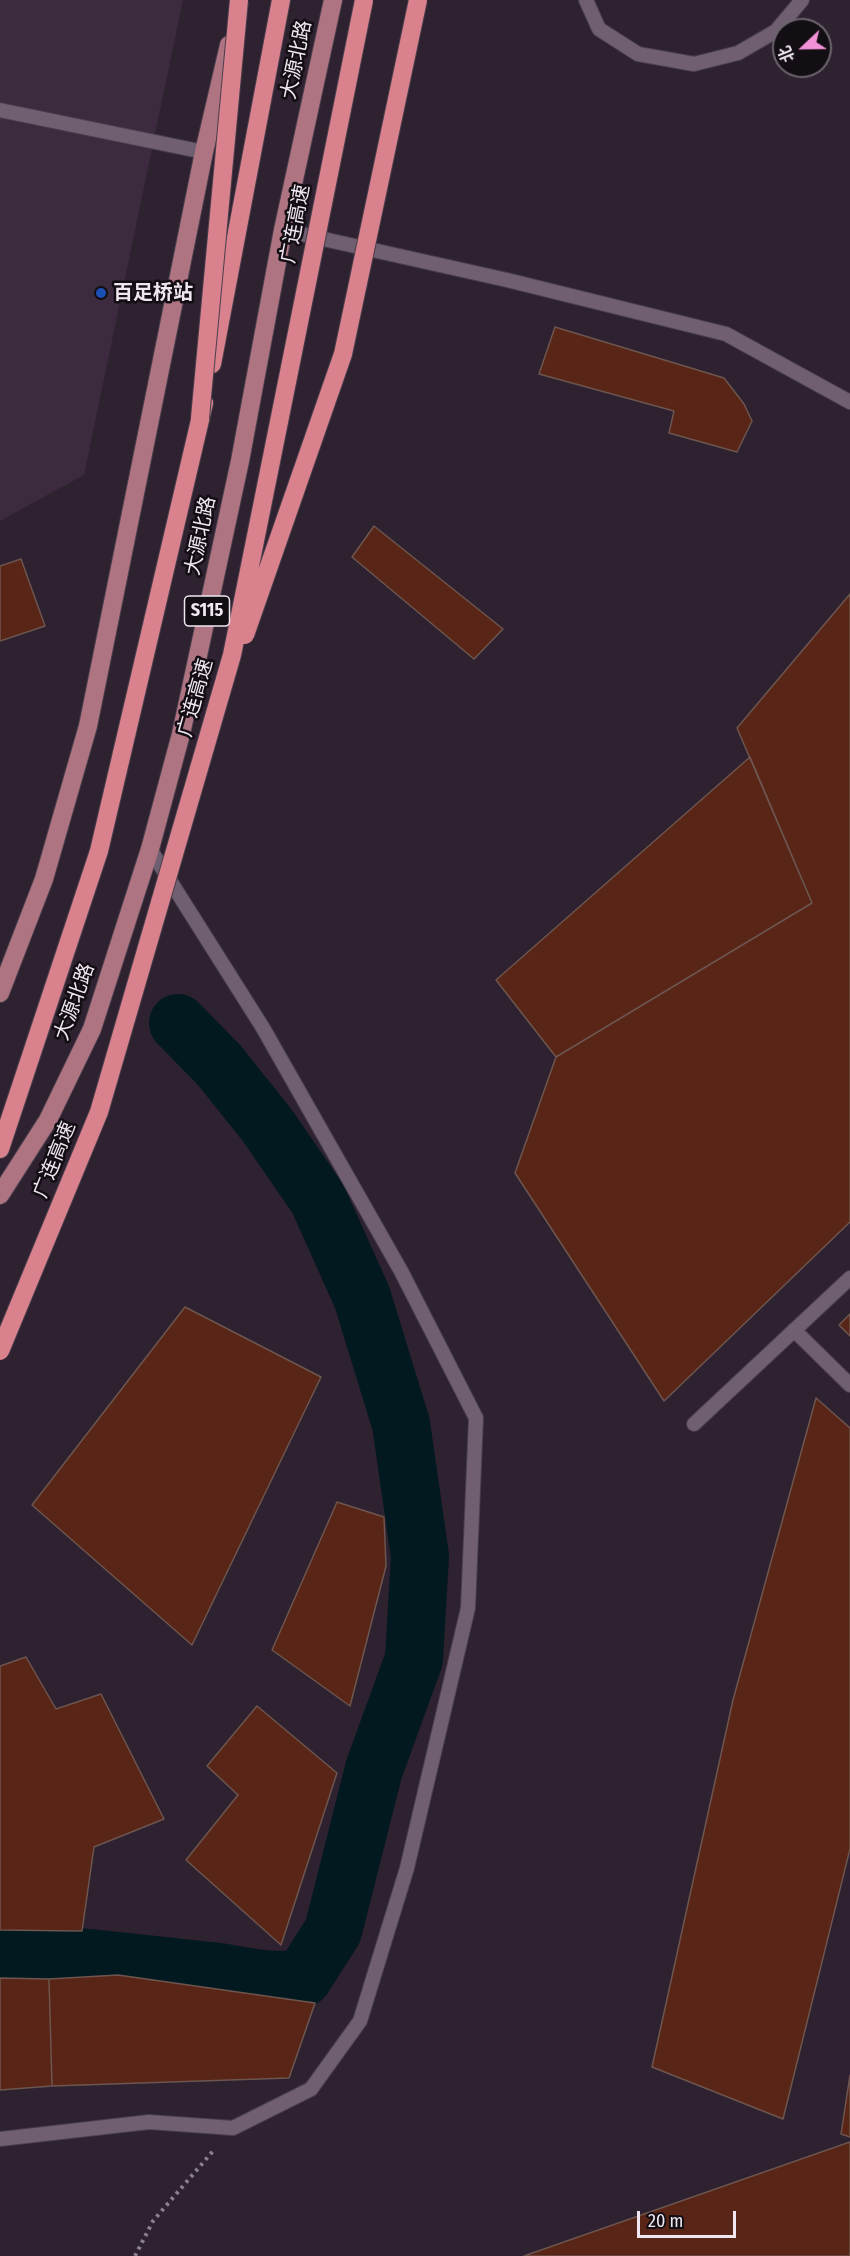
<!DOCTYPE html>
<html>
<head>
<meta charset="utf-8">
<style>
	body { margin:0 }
	#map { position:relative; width:850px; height:2256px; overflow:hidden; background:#2e2130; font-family:"Fira Sans Condensed","Noto Sans SC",sans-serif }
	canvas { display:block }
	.north { position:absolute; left:772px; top:18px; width:60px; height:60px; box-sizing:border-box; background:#130d14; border:2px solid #6b646c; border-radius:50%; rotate:248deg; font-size:16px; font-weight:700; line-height:24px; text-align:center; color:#f0e7f1 }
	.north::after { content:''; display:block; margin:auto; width:21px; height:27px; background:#f291d6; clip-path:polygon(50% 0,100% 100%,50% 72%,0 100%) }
	.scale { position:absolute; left:637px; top:2211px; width:99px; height:27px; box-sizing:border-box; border:3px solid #f0e7f1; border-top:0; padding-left:8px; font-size:18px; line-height:21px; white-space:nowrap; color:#f0e7f1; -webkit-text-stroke:4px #130d14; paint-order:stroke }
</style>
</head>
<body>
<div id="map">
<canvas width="850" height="2256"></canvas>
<div class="north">北</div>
<div class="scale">20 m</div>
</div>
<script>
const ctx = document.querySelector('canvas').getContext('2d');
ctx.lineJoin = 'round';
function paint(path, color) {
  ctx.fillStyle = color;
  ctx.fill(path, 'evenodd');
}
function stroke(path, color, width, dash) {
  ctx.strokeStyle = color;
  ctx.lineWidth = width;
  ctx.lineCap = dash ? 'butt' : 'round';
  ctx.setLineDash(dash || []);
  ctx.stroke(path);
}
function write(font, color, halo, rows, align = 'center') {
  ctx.font = font + ' "Fira Sans Condensed","Noto Sans SC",sans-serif';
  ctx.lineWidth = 5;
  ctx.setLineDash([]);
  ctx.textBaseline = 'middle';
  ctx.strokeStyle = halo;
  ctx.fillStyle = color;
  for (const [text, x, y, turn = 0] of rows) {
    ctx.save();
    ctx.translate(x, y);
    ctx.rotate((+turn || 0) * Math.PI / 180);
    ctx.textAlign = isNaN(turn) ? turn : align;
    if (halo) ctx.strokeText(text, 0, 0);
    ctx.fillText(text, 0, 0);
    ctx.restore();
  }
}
paint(new Path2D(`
	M0,0H183L84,475L0,521Z`), '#3c2a3e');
stroke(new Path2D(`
	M0,1952C71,1954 141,1964 212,1971C243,1975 272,1984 303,1978L333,1931L374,1769L414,1659L420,1556L401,1424L362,1297L318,1199L267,1125L219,1065L178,1023`), '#021920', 58);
const building = new Path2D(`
	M555,327L724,378L744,404L752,421L737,452L669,433L674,411L539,374Z
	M374,526L503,629L474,659L352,557Z
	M21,559L45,626L0,641V566Z
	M850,594V1222L664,1401L515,1173L556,1057L812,903L737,728Z
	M750,757L812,903L556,1057L496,980Z
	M185,1307L321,1377L192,1645L32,1505Z
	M850,1314V1336L839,1325Z
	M816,1398L850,1428V1849L783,2119L652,2067L733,1700Z
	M337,1502L384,1517L386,1566L350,1706L272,1650Z
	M26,1657L56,1709L101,1694L164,1819L94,1847L82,1931L0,1930V1666Z
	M257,1706L337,1773L281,1945L186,1860L238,1795L207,1766Z
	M118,1975L315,2003L289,2078L52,2086L49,1979Z
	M0,1978L49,1979L52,2086L0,2090Z
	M850,2075V2137L841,2134Z
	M850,2142V2256H524Z`);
paint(building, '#592516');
stroke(building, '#6d564f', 1.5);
const service = new Path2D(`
	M586,0L599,29L638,54L694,64L738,53L776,31L802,0
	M0,110L204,152
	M283,230L507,280L726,334L850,402
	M794,1330L850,1385
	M694,1424L850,1278
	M0,2139L149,2122L233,2128L311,2089L360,2021L407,1868L468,1608L476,1418L401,1271L263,1028L150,849`);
const primary = new Path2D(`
	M0,993L44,879L88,726L204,152L229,45
	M0,1195L48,1120L92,1029L150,849L181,734L240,461L283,230L333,0`);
const motorway = new Path2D(`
	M212,364L281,0
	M0,1149L99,851L204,403`);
stroke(service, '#4a3f4c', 16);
stroke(primary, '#4a3f4c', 20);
stroke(motorway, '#4a3f4c', 20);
stroke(new Path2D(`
	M135,2256L153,2221L213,2151`), '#8b808d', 4, [3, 4.5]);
stroke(service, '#6f5f71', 14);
stroke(primary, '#af7482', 18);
stroke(motorway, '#d9828d', 18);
const motorwayBridge = new Path2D(`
	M200,418L239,0
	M245,635L343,354L418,0
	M0,1351L99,1112L232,655L364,0`);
stroke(motorwayBridge, '#4a3f4c', 20, []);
stroke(motorwayBridge, '#d9828d', 18);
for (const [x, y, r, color] of [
	[101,293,6,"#1a4fb4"]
]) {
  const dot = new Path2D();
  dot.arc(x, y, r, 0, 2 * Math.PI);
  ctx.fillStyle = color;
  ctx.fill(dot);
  stroke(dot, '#130d14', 2);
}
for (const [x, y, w] of [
	[207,611,45]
]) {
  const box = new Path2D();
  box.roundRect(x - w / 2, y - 15, w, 30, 4.5);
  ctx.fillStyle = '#130d14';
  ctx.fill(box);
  stroke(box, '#f0e7f1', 1.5);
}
write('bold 18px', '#f0e7f1', null, [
	["S115",207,611]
]);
write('20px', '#f0e7f1', '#130d14', [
	["大源北路",297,60,-78],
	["广连高速",296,224,-79],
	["大源北路",201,536,-78],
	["广连高速",196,698,-74],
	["大源北路",75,1002,-70],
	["广连高速",55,1160,-68]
]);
write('bold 20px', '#f0e7f1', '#130d14', [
	["百足桥站",113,293]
], 'left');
</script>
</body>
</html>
